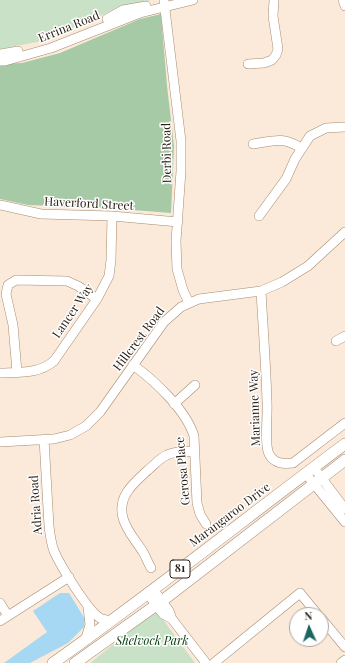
<!DOCTYPE html>
<html>
<head>
<meta charset="utf-8">
<style>
	body { margin:0 }
	#map { position:relative; width:345px; height:663px; overflow:hidden; background:#fbe9d9; font-family:"Playfair Display",serif }
	canvas { display:block }
	.north { position:absolute; left:289px; top:607px; width:40px; height:40px; box-sizing:border-box; background:#fff; border:1px solid #aaa6a2; border-radius:50%; rotate:357deg; font-size:11px; font-weight:700; line-height:16px; text-align:center; color:#2b2116 }
	.north::after { content:''; display:block; margin:auto; width:14px; height:18px; background:#19655f; clip-path:polygon(50% 0,100% 100%,50% 72%,0 100%) }
</style>
</head>
<body>
<div id="map">
<canvas width="345" height="663"></canvas>
<div class="north">N</div>
</div>
<script>
const ctx = document.querySelector('canvas').getContext('2d');
ctx.lineJoin = 'round';
function paint(path, color) {
  ctx.fillStyle = color;
  ctx.fill(path, 'evenodd');
}
function stroke(path, color, width, dash) {
  ctx.strokeStyle = color;
  ctx.lineWidth = width;
  ctx.lineCap = dash ? 'butt' : 'round';
  ctx.setLineDash(dash || []);
  ctx.stroke(path);
}
function write(font, color, halo, rows, align = 'center') {
  ctx.font = font + ' "Playfair Display",serif';
  ctx.lineWidth = 3;
  ctx.setLineDash([]);
  ctx.textBaseline = 'middle';
  ctx.strokeStyle = halo;
  ctx.fillStyle = color;
  for (const [text, x, y, turn = 0] of rows) {
    ctx.save();
    ctx.translate(x, y);
    ctx.rotate((+turn || 0) * Math.PI / 180);
    ctx.textAlign = isNaN(turn) ? turn : align;
    if (halo) ctx.strokeText(text, 0, 0);
    ctx.fillText(text, 0, 0);
    ctx.restore();
  }
}
paint(new Path2D(`
	M0,0H151L114,10L42,41L0,49Z
	M156,610L195,663H90Z`), '#c8e1c7');
paint(new Path2D(`
	M161,14L167,86L174,146L171,213L107,208L28,205L0,199V64L22,63L60,53L140,19Z`), '#a6caa6');
paint(new Path2D(`
	M60,593H69L85,619L84,627L68,643L30,663H4L47,632L33,611Z`), '#a6d8f3');
const minor = new Path2D(`
	M343,0L345,6
	M164,1L181,141V171L176,241L177,269L183,290L189,303
	M107,19L123,10L146,6
	M0,54L18,51
	M0,61H5L51,48L140,13L193,0
	M248,64L264,63L272,60L276,55L278,49L273,16L274,0
	M253,144C274,141 282,136 301,148
	M0,205L41,214L112,216L178,222
	M259,216L286,179L295,159L310,136L326,128L345,127
	M261,291C263,328 266,365 267,402C268,415 264,444 269,454C274,464 284,464 293,463L345,423
	M336,341L345,336
	M133,365C155,381 186,410 194,436L197,503L200,514L206,524
	M17,372L13,325L6,294L8,285L16,280L67,281L78,286L97,299
	M0,373C19,372 39,374 54,361L97,299L109,276L111,260L112,216
	M174,404L195,385
	M44,439L49,526C50,535 51,543 54,551C60,565 88,611 100,618C103,620 108,620 112,621
	M0,442L54,439L70,435L86,426L100,412L164,322L181,307L199,299L261,291L282,282L308,266L345,232
	M314,468L345,509
	M306,474L345,522
	M151,568C148,563 146,557 143,552C136,541 126,530 123,518C117,496 134,483 148,470C154,465 160,458 167,455C175,451 186,452 194,451
	M153,589L169,611L172,619
	M147,593L163,614L172,619L206,663
	M0,603L8,616
	M321,618L345,647
	M0,621L69,577
	M85,641L90,625L88,607
	M214,663L300,593L318,615
	M341,663L345,660`);
const major = new Path2D(`
	M53,663C152,593 247,517 345,444
	M75,663L162,601L345,460`);
stroke(minor, '#a68b71', 10);
stroke(major, '#a68b71', 12);
stroke(minor, '#fff', 9);
stroke(major, '#fff', 11);
for (const [x, y, w] of [
	[180,569,20]
]) {
  const box = new Path2D();
  box.roundRect(x - w / 2, y - 9, w, 18, 3);
  ctx.fillStyle = '#fff';
  ctx.fill(box);
  stroke(box, '#2b2116', 1);
}
write('bold 11px', '#2b2116', null, [
	["81",180,569]
]);
write('12px', '#2b2116', '#fff', [
	["Errina Road",69,27,-22],
	["Derbi Road",167,153,-91],
	["Haverford Street",89,204,3],
	["Lancer Way",73,311,-56],
	["Hillcrest Road",139,339,-53],
	["Marianne Way",255,408,-92],
	["Gerosa Place",183,471,-95],
	["Adria Road",36,505,-94],
	["Marangaroo Drive",230,515,-37]
]);
write('italic 12px', '#023909', '#fff', [
	["Shelvock Park",152,641]
]);
</script>
</body>
</html>
